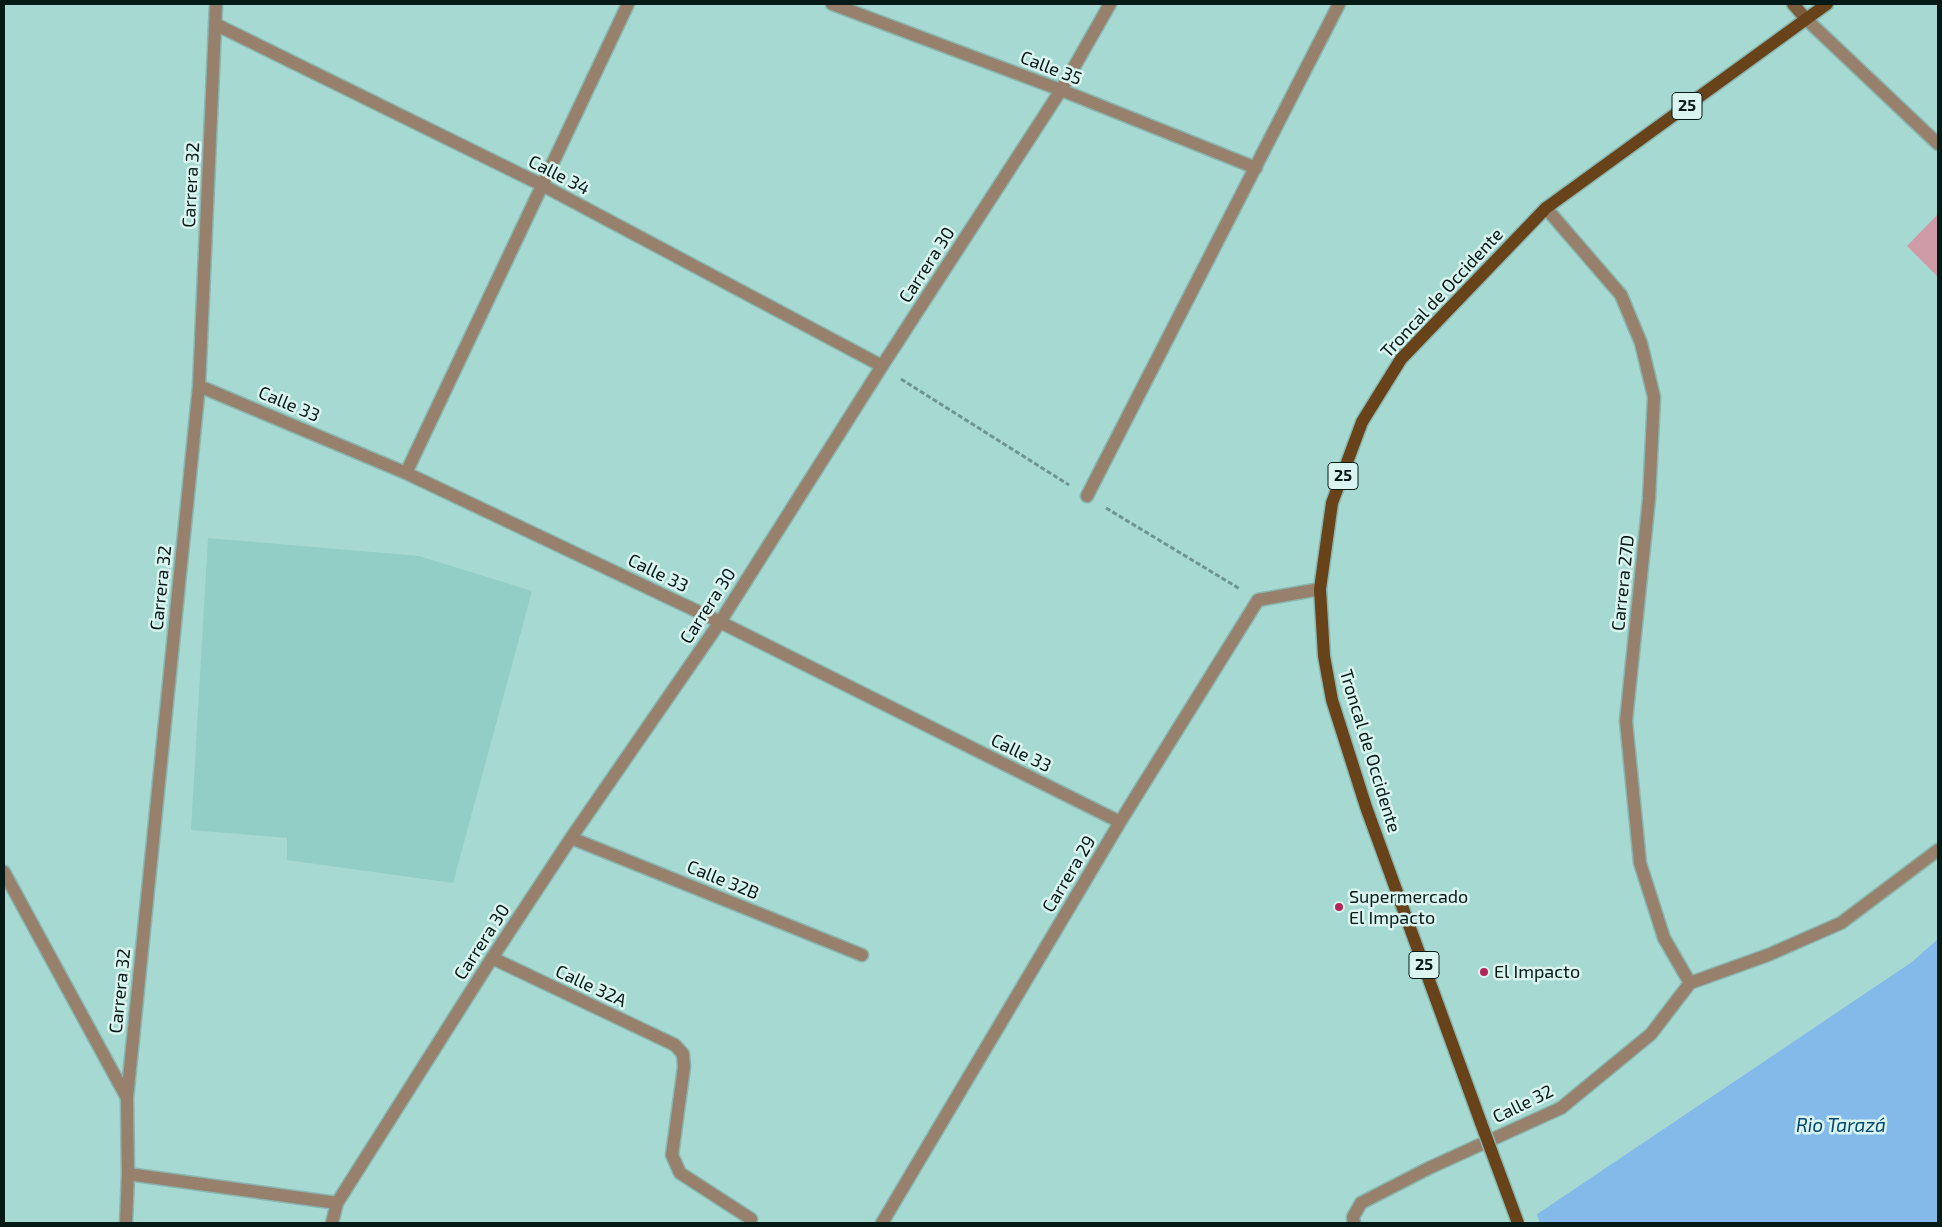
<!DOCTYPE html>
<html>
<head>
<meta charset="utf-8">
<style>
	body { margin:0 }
	#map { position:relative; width:1942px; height:1227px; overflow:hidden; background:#a6d9d1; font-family:"Exo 2",sans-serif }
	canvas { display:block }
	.frame { position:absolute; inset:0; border:5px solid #051917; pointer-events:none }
</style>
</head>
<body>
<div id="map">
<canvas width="1942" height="1227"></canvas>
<div class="frame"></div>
</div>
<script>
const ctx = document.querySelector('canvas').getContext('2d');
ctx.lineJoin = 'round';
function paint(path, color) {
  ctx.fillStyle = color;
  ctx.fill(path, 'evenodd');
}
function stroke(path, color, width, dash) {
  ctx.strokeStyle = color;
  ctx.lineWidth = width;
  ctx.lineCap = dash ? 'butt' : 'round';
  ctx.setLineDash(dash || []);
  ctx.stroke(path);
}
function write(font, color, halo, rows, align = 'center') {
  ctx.font = font + ' "Exo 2",sans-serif';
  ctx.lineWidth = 5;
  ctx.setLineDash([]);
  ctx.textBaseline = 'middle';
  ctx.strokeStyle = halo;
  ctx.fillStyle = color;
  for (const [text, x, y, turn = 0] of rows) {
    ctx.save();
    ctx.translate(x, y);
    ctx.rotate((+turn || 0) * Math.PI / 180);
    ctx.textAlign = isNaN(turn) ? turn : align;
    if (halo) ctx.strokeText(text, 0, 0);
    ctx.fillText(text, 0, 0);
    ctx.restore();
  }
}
paint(new Path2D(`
	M208,538L419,556L532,591L453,883L287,860V838L191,830Z`), '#92cec5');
paint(new Path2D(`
	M1938,214V277L1907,246Z`), '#cf9ba6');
paint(new Path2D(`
	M1938,939V1223H1524L1912,962Z`), '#83bae9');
paint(new Path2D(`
	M1536,1212L1540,1223H1522V1221Z`), '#a6d9d1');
const lane = new Path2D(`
	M492,958L675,1045L683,1054L684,1067L672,1155L680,1173L751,1219`);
const street = new Path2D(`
	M832,4L1061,90L1256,168
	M1806,19L1938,144
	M215,24L542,185L882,366
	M1546,208L1621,295L1641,343L1654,397L1649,499L1626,721L1640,863L1664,938L1690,983
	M199,386L406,473L720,622L1120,822
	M406,473L628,4
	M1087,496L1339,4
	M571,838L862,955
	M4,872L127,1098
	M1690,983L1768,955L1841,923L1938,850
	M128,1174L337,1203
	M126,1223L128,1174L127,1098L199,386L216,4
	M332,1223L337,1203L492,958L571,838L720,622L882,366L1061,90L1110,4
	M882,1223L1120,822L1258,600L1320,589
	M1354,1223L1353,1217L1361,1203L1429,1168L1561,1108L1651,1034L1690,983`);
const secondary = new Path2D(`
	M1793,4L1806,19`);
const primary = new Path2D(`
	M1481,1123L1366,807L1332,700L1324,656L1320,589L1332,503L1362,422L1401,359L1546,208L1827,4`);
stroke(lane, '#89b6b0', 15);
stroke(street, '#89b6b0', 15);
stroke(secondary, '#89b6b0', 15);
stroke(primary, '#89b6b0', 15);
stroke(new Path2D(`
	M901,379L1069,485
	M1106,508L1240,589`), '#6e9691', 3, [5, 2.5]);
stroke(lane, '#97816d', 12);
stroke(street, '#97816d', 12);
stroke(secondary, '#7c5d3e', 12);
stroke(primary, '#68431a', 12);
const primaryBridge = new Path2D(`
	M1481,1123L1518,1223`);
stroke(primaryBridge, '#89b6b0', 15, []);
stroke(primaryBridge, '#68431a', 12);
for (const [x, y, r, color] of [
	[1339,907,5,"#b42559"],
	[1484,972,5,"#b42559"]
]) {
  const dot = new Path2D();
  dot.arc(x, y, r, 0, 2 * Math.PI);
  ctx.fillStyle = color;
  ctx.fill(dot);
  stroke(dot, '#daf4f0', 2);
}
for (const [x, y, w] of [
	[1687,106,30],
	[1343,476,30],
	[1424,965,30]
]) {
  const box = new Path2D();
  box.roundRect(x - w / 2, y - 13.5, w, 27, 4);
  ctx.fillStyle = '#daf4f0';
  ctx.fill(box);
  stroke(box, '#051917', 1);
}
write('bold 16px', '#051917', null, [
	["25",1687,106],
	["25",1343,476],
	["25",1424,965]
]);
write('18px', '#051917', '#daf4f0', [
	["Calle 35",1051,68,21],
	["Calle 34",559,175,27],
	["Carrera 32",191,185,-87],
	["Carrera 30",927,265,-57],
	["Troncal de Occidente",1442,293,-47],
	["Calle 33",289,404,23],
	["Calle 33",658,573,26],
	["Carrera 27D",1623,583,-84],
	["Carrera 32",161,588,-84],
	["Carrera 30",708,606,-57],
	["Troncal de Occidente",1370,751,73],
	["Calle 33",1021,753,26],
	["Carrera 29",1069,874,-59],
	["Calle 32B",723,880,22],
	["Carrera 30",482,942,-57],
	["Calle 32A",591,986,25],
	["Carrera 32",120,991,-84],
	["Calle 32",1523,1104,-26]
]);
write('18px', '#051917', '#daf4f0', [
	["Supermercado",1349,897],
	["El Impacto",1349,918],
	["El Impacto",1494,972]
], 'left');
write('italic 19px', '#014571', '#daf4f0', [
	["Rio Tarazá",1841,1126]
]);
</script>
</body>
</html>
